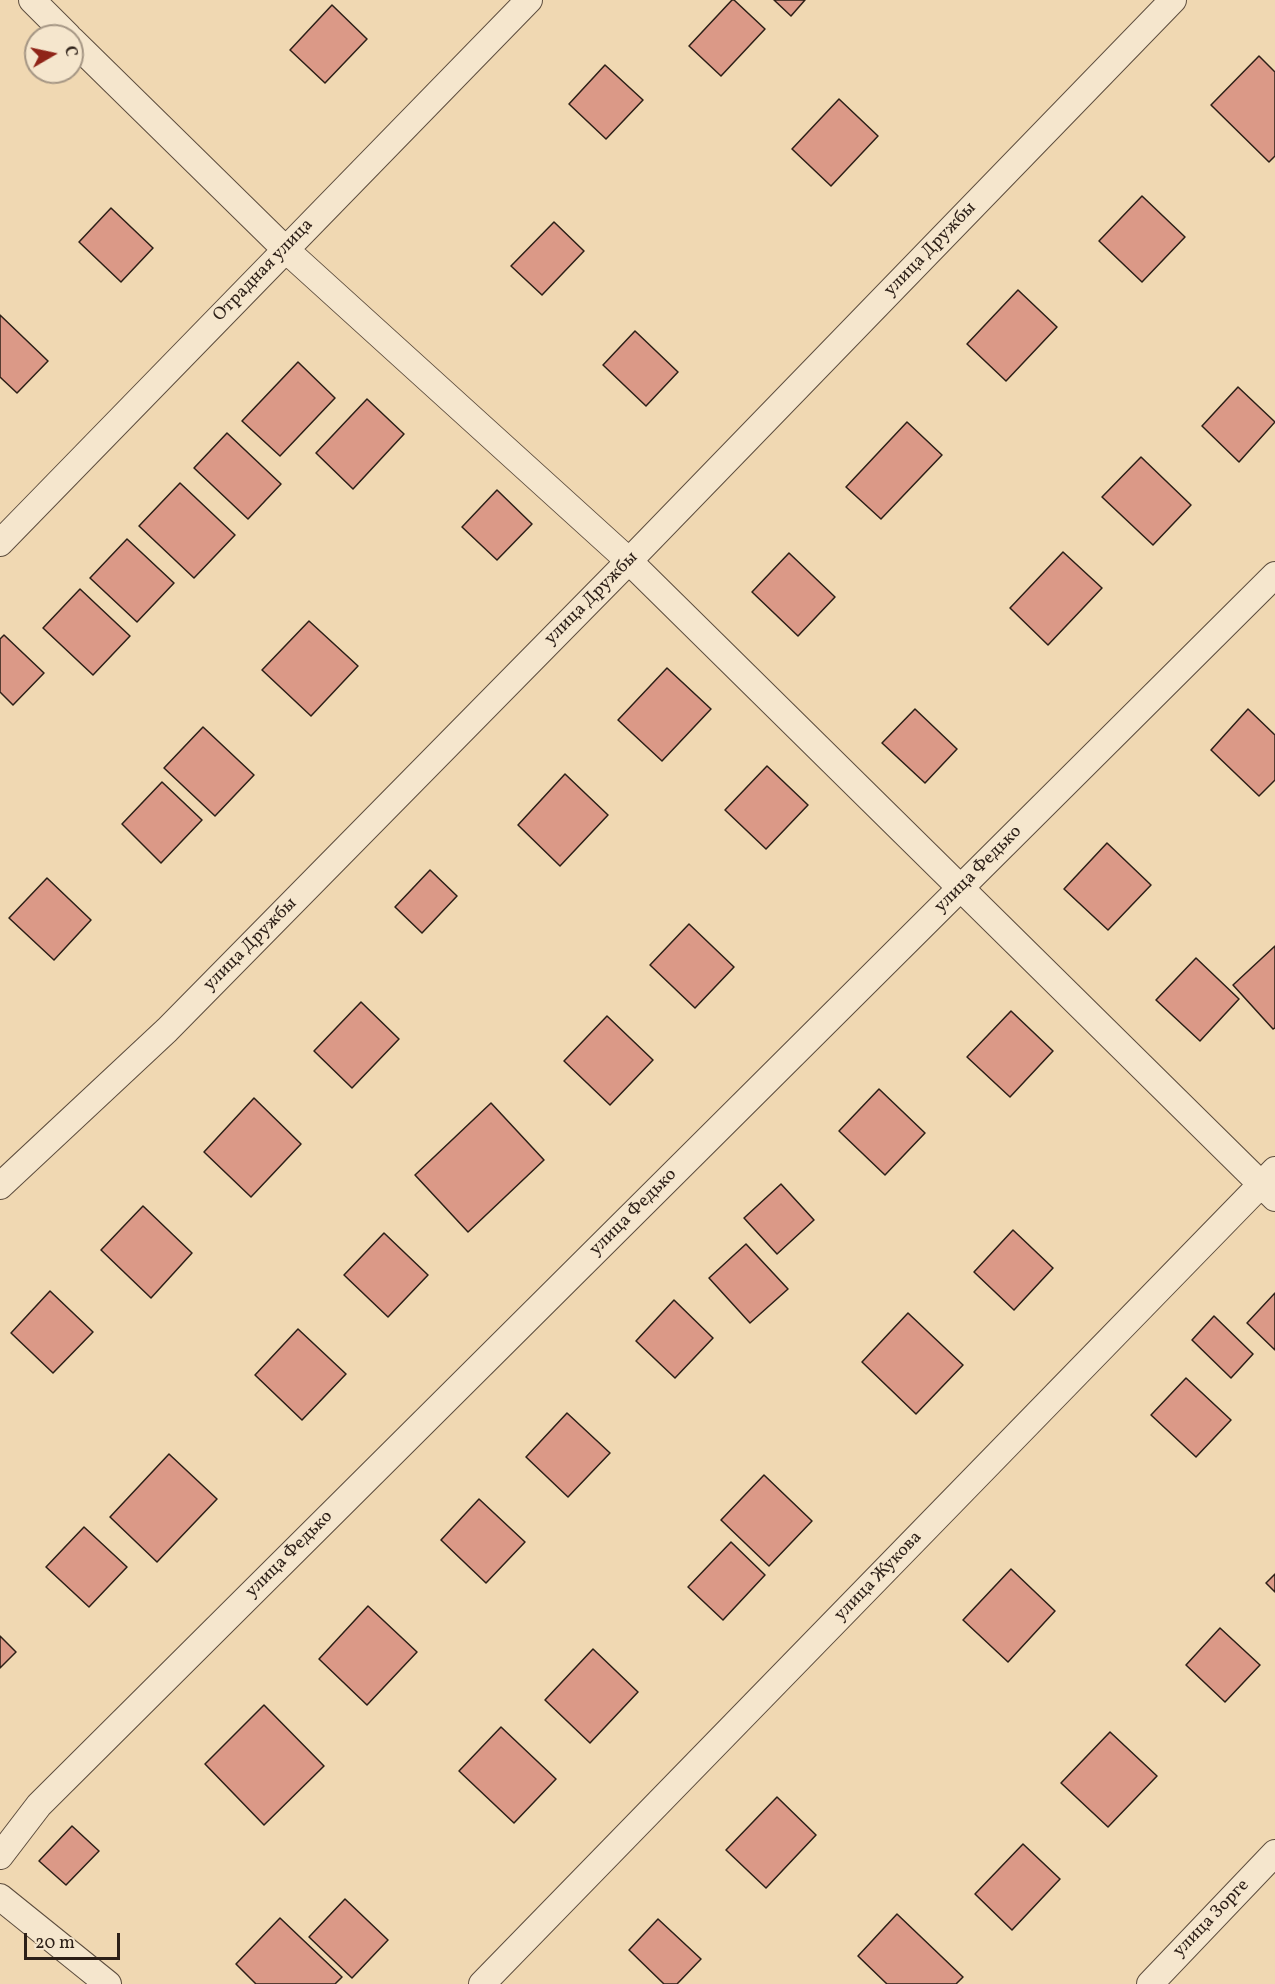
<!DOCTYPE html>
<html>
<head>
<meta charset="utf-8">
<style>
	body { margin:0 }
	#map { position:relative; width:1275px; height:1984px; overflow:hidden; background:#f0d8b2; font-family:Vollkorn,serif }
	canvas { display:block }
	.north { position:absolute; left:24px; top:24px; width:60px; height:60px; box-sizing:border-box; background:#f5e6cd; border:2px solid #a59684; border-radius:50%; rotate:81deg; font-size:16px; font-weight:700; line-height:24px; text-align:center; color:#2c1f17 }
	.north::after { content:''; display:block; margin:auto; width:21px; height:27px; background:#8f2418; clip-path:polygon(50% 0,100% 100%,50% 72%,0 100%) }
	.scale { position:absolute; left:24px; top:1933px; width:96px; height:27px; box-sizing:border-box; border:3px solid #2c1f17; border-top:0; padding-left:8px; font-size:18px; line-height:21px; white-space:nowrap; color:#2c1f17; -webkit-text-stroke:4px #f5e6cd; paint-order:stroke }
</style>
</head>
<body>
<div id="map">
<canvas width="1275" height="1984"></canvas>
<div class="north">С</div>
<div class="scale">20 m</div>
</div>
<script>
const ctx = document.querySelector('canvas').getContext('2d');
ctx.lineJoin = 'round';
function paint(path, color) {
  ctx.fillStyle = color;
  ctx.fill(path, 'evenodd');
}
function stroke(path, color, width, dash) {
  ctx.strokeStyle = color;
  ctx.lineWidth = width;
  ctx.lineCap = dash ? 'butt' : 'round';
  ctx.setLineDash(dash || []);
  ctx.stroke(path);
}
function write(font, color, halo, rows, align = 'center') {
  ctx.font = font + ' Vollkorn,serif';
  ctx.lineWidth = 4.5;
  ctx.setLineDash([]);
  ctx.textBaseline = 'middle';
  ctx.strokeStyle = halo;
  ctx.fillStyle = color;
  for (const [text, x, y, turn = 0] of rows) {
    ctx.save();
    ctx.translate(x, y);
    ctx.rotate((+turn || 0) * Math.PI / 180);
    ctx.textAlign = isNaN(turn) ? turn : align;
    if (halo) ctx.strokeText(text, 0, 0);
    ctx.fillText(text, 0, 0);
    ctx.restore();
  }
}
const building = new Path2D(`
	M732,0H734L765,29L721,76L689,46Z
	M774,0H805L791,16Z
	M332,5L367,39L325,83L290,50Z
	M1259,56L1275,72V156L1269,162L1211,105Z
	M605,65L643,100L606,139L569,104Z
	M839,99L878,136L831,186L792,149Z
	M1142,196L1185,237L1142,282L1099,241Z
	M111,208L153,248L121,282L79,242Z
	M554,222L584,251L542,295L511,266Z
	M1018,290L1057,327L1006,381L967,344Z
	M0,315L48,361L17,393L0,377Z
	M635,331L678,372L646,406L603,365Z
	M298,362L335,398L280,456L242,421Z
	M1238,387L1275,422L1239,462L1202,426Z
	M367,399L404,434L353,489L316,453Z
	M907,422L942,455L881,519L846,487Z
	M227,433L281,484L248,519L194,468Z
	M1141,457L1191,505L1153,545L1102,497Z
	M180,483L235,535L194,578L139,526Z
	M497,490L532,524L497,560L462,527Z
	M127,539L174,583L137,622L90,578Z
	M1063,552L1102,588L1048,645L1010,608Z
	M789,553L835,597L798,636L752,592Z
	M80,589L130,636L93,675L43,628Z
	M309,621L358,666L311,716L262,670Z
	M4,635L44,673L13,705L0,692V639Z
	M667,668L711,709L662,761L618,720Z
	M915,709L957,749L925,783L882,743Z
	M1248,709L1275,735V780L1259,796L1211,750Z
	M203,727L254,775L215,816L164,768Z
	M767,766L808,805L766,849L725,810Z
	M565,774L608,815L560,866L518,825Z
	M162,782L202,820L161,863L122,824Z
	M1107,843L1151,885L1108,930L1064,889Z
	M430,870L457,896L422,933L395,907Z
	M47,878L91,920L54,960L9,918Z
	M689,924L734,967L695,1008L650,965Z
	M1275,946V1028L1273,1029L1233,985Z
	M1196,958L1239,999L1200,1041L1156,1000Z
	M361,1002L399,1039L352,1088L314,1051Z
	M1011,1011L1053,1051L1010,1097L967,1057Z
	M607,1016L653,1060L610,1105L564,1061Z
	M879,1089L925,1133L885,1175L839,1131Z
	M254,1098L301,1144L251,1197L204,1152Z
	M491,1103L544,1160L468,1232L415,1175Z
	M781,1184L814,1220L777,1254L744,1218Z
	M143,1206L192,1253L151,1298L101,1250Z
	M1013,1230L1053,1268L1014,1310L974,1272Z
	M384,1233L428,1275L388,1317L344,1275Z
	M746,1244L788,1289L750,1323L709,1278Z
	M50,1291L93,1332L53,1373L11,1333Z
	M1275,1293V1350L1247,1323Z
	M674,1300L713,1338L675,1378L636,1341Z
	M908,1313L963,1365L916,1414L862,1362Z
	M1214,1316L1253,1354L1231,1378L1192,1340Z
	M298,1329L346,1374L302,1420L255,1375Z
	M1186,1378L1231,1420L1196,1457L1151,1415Z
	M567,1413L610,1453L568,1497L526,1457Z
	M169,1454L217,1499L157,1562L110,1517Z
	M764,1475L812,1521L769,1566L721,1520Z
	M479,1499L525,1542L486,1583L441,1540Z
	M84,1527L127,1567L89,1607L46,1567Z
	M731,1542L765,1575L723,1620L688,1587Z
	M1011,1569L1055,1611L1008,1662L963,1620Z
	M1275,1574V1592L1266,1583Z
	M368,1606L417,1652L367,1705L319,1659Z
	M1220,1628L1260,1665L1225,1702L1186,1665Z
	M0,1636L16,1652L0,1668Z
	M593,1649L638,1692L590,1743L545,1700Z
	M264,1705L324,1766L264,1825L205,1764Z
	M501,1727L556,1779L514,1823L459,1771Z
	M1110,1732L1157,1776L1108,1827L1061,1783Z
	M777,1797L816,1835L766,1888L726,1850Z
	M72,1826L99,1851L66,1885L39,1861Z
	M1023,1844L1060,1879L1012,1930L975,1894Z
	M345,1899L388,1940L352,1978L309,1937Z
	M897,1914L963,1977L956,1984H887L858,1956Z
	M280,1918L342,1977L335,1984H256L236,1964Z
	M658,1919L701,1959L677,1984H664L629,1950Z`);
paint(building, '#db9987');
stroke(building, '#2c1f17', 1.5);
const street = new Path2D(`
	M32,0L68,36
	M72,40L285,249L629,561L1275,1198
	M0,543L529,0
	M0,1186L167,1030L629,561L1173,0
	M0,1856L39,1805L1275,575
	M0,1897L108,1984
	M482,1984L1275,1170
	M1150,1984L1275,1853`);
stroke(street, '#5d4d3e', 28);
stroke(street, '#f5e6cd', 26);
write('18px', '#2c1f17', '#f5e6cd', [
	["улица Дружбы",931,250,-46],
	["Отрадная улица",264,271,-46],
	["улица Дружбы",592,599,-45],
	["улица Федько",979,870,-45],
	["улица Дружбы",251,945,-45],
	["улица Федько",634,1213,-45],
	["улица Федько",290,1555,-45],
	["улица Жукова",879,1577,-46],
	["улица Зорге",1212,1919,-46]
]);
</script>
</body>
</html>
